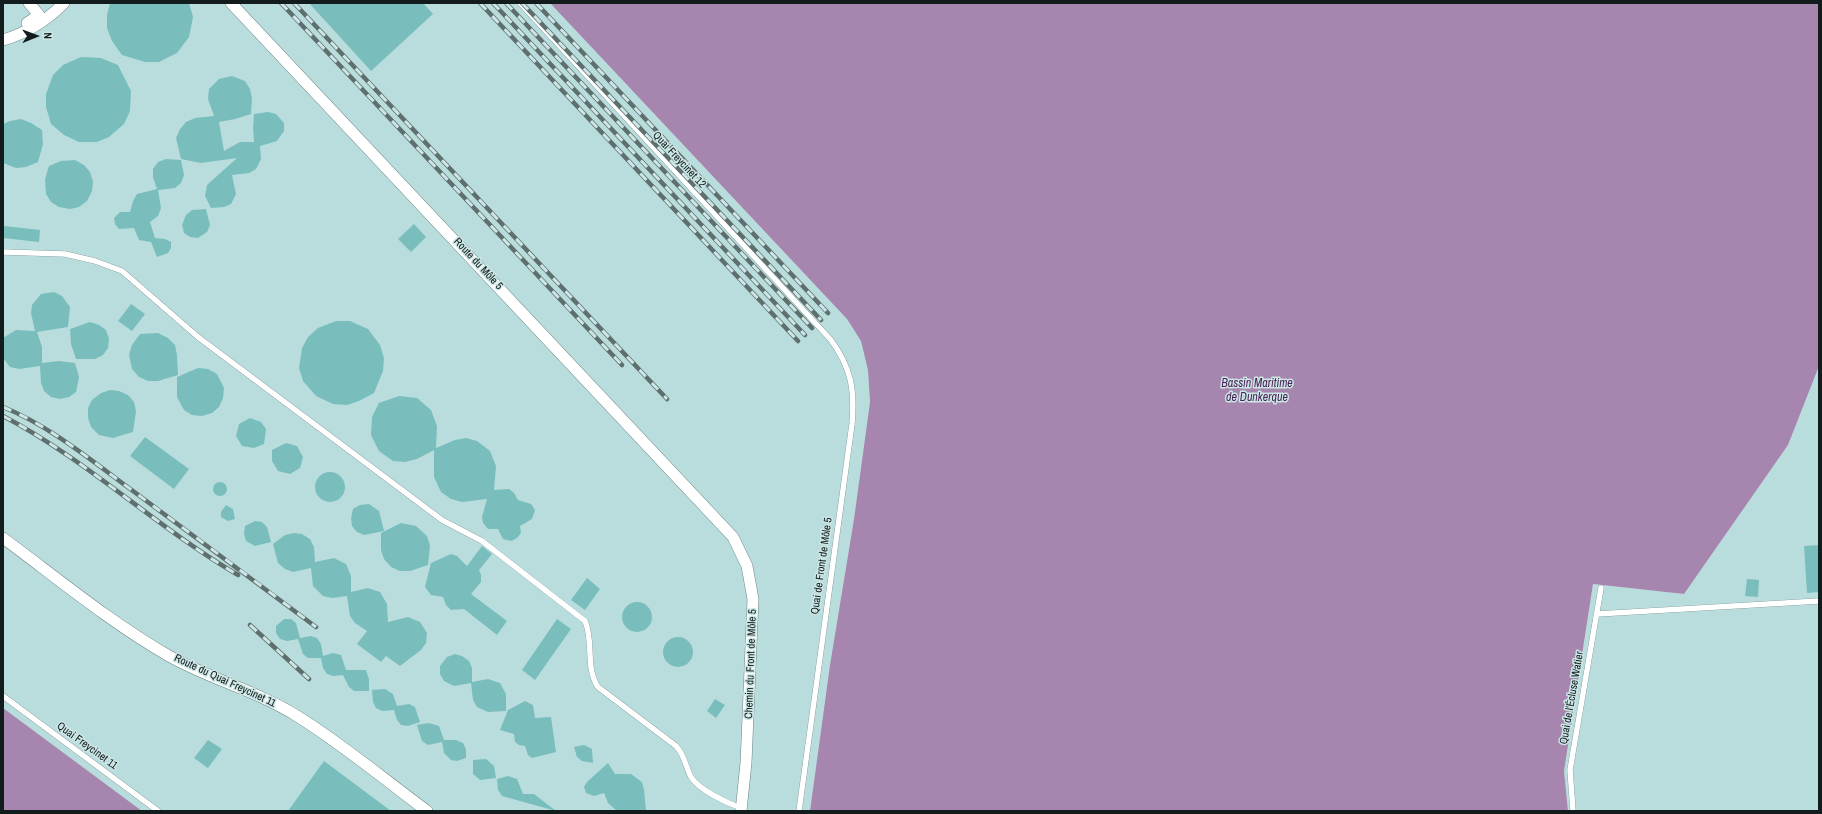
<!DOCTYPE html>
<html>
<head>
<meta charset="utf-8">
<style>
	body { margin:0 }
	#map { position:relative; width:1822px; height:814px; overflow:hidden; background:#cce6e5; font-family:"Archivo Narrow",sans-serif }
	canvas { display:block }
	.frame { position:absolute; inset:0; border:4px solid #121c1c; pointer-events:none }
	.north { position:absolute; left:16px; top:16px; width:40px; height:40px; -webkit-text-stroke:3px #cce6e5; paint-order:stroke; rotate:89deg; font-size:11px; font-weight:700; line-height:16px; text-align:center; color:#121c1c }
	.north::after { content:''; display:block; margin:auto; width:14px; height:18px; background:#121c1c; clip-path:polygon(50% 0,100% 100%,50% 72%,0 100%) }
</style>
</head>
<body>
<div id="map">
<canvas width="1822" height="814"></canvas>
<div class="frame"></div>
<div class="north">N</div>
</div>
<script>
const ctx = document.querySelector('canvas').getContext('2d');
ctx.lineJoin = 'round';
function paint(path, color) {
  ctx.fillStyle = color;
  ctx.fill(path, 'evenodd');
}
function stroke(path, color, width, dash) {
  ctx.strokeStyle = color;
  ctx.lineWidth = width;
  ctx.lineCap = dash ? 'butt' : 'round';
  ctx.setLineDash(dash || []);
  ctx.stroke(path);
}
function write(font, color, halo, rows, align = 'center') {
  ctx.font = font + ' "Archivo Narrow",sans-serif';
  ctx.lineWidth = 3;
  ctx.setLineDash([]);
  ctx.textBaseline = 'middle';
  ctx.strokeStyle = halo;
  ctx.fillStyle = color;
  for (const [text, x, y, turn = 0] of rows) {
    ctx.save();
    ctx.translate(x, y);
    ctx.rotate((+turn || 0) * Math.PI / 180);
    ctx.textAlign = isNaN(turn) ? turn : align;
    if (halo) ctx.strokeText(text, 0, 0);
    ctx.fillText(text, 0, 0);
    ctx.restore();
  }
}
paint(new Path2D(`
	M3,3H550L847,319L861,341L868,370L870,402L854,519L830,665L810,811H142L3,708Z
	M1819,366V811H1568L1564,771L1593,584L1684,594L1788,445Z`), '#b9dddd');
paint(new Path2D(`
	M550,3H1819V366L1788,445L1684,594L1593,584L1564,771L1568,811H810L830,665L854,519L870,402L868,370L861,341L847,319Z
	M3,708L142,811H3Z`), '#a686ae');
paint(new Path2D(`
	M110,3H189L193,17L189,37L177,53L159,62H145L122,55L112,41L107,28V15Z
	M309,3H423L433,14L371,71Z
	M81,57L101,58L118,65L131,91L130,111L124,124L109,137L97,142H79L64,135L51,124L46,107V94L53,75L63,65Z
	M232,76L245,81L250,89L252,98L251,114L235,119L219,122L224,151L240,142H254L253,128L254,114L268,112L276,114L284,123V131L277,141L260,146L261,159L256,169L249,173L232,175L236,194L231,204L224,207L211,208L205,196L207,185L237,158L201,163L181,159L176,138L180,129L186,122L195,118L214,116L208,99L209,89L219,79Z
	M21,119L31,123L42,130L43,144L38,162L26,167L16,168L3,163V124L10,121Z
	M166,159L181,160L184,175L181,183L175,188L158,190L161,208L158,216L150,222L155,238L165,239L171,242V248L168,253L157,257L151,242L139,240L134,228L119,229L115,224L114,218L120,212H130L133,201L137,194L157,189L153,177V169L158,162Z
	M75,160L84,165L90,172L93,182L92,191L87,201L79,207L70,209L59,207L51,202L46,194L45,179L49,166L61,161Z
	M206,209L210,225L207,232L198,238L190,237L184,233L182,225L186,215L192,210Z
	M414,224L426,237L411,252L398,239Z
	M4,226L40,230L39,242L3,238Z
	M54,292L62,296L70,307L68,327L37,332L42,347V363L59,361L75,363L79,377L76,392L69,397L60,399L51,397L44,391L41,383L40,366L19,369L10,367L3,358V338L16,330L35,331L31,313L32,305L41,294Z
	M131,304L145,314L132,331L118,321Z
	M336,321H350L368,329L380,345L384,358L383,371L374,393L359,401L347,405L333,404L316,396L303,381L299,368L302,348L308,337L318,328Z
	M90,322L99,325L106,330L109,339L108,348L103,355L95,359H76L71,344L70,329Z
	M158,333L168,338L175,345L177,355L178,375L158,381H148L139,377L132,369L129,355L132,345L140,334Z
	M198,368L208,369L217,374L224,388L223,398L219,407L212,413L202,416L192,415L184,410L177,397V377Z
	M110,390L119,391L128,395L134,402L136,411L133,432L113,438L99,435L91,427L88,418V408L92,400L101,393Z
	M399,396L417,398L431,410L437,426L436,448L455,440L466,438L477,441L490,451L496,466L494,490L509,489L514,493L518,500L531,504L535,510L532,519L520,526L521,533L517,538L511,541L503,539L498,529H488L483,523L482,517L487,499L462,502L451,499L441,492L434,477V450L417,459L405,462L393,461L379,451L371,435L372,417L379,403Z
	M250,418L261,422L266,429L264,444L254,448L242,446L236,436L239,424Z
	M145,437L189,469L174,489L130,456Z
	M286,443L297,446L303,457L300,468L290,474L278,471L272,461V450Z
	M315 487a15 15 0 1 1 30 0a15 15 0 1 1-30 0Z
	M213 489a7 7 0 1 1 14 0a7 7 0 1 1-14 0Z
	M369,504L379,511L384,531L364,535L357,532L352,526L351,518L353,509L360,505Z
	M226,505L233,509L235,519L228,521L221,517V512Z
	M255,521L262,522L267,527L271,542L255,546L246,541L244,534L245,526Z
	M401,523L416,526L427,536L430,546L428,565L410,571H400L391,567L384,559L381,550V533Z
	M294,533L302,534L310,539L314,547L315,562L334,558L346,564L351,576V592L368,588L380,592L387,604L388,622L408,617L420,622L427,633L426,643L421,650L400,666L386,656L381,662L357,644L367,631L355,623L350,616L347,596L332,598L323,596L313,586L311,568L293,572L285,569L278,563L273,544L285,535Z
	M1819,545V592L1807,593L1804,546Z
	M482,546L492,554L479,570L481,575V582L471,594L507,621L497,635L464,609L451,610L446,605L443,597L431,595L425,587L431,563L451,554L457,556L467,566Z
	M587,578L600,589L585,610L571,600Z
	M1747,579L1759,580L1758,597L1745,596Z
	M622 617a15 15 0 1 1 30 0a15 15 0 1 1-30 0Z
	M284,619H291L296,623L300,638L311,636L317,638L321,644L323,656L333,653L341,655L346,670H366L369,679V691H354L349,687L343,675L333,676L327,674L323,668L321,658H308L303,654L298,639L287,641L280,639L276,633V626Z
	M557,619L571,629L535,680L522,670Z
	M663 652a15 15 0 1 1 30 0a15 15 0 1 1-30 0Z
	M455,654L462,656L469,661L472,668V682L488,679L500,683L506,694V711L488,712L477,707L473,700L471,683L454,686L444,681L440,674V666L447,657Z
	M385,689L393,694L397,706L409,704L415,707L420,722L408,726L401,725L397,720L394,710L382,711L376,708L373,702L372,690Z
	M715,699L725,705L716,718L707,711Z
	M525,701L533,705L535,718L551,717L556,752L532,758L528,755L525,746L519,745L515,742L514,734L500,730L508,710Z
	M429,723L439,726L444,740H456L463,743L466,749V758L457,761L451,760L444,753L442,742L428,745L422,741L417,725Z
	M208,740L222,749L208,768L194,758Z
	M584,745L592,749L593,763L582,761L577,757L574,747Z
	M486,759L494,766L496,778L480,780L473,774V760Z
	M324,761L391,811H288Z
	M608,763L615,774H631L642,782L644,790L646,811H617L608,803L604,793L594,796L586,793L584,787L587,782Z
	M508,776L517,779L523,794H534L556,811L502,796L498,790L497,779Z`), '#79bebd');
const lane = new Path2D(`
	M520,3L831,340C851,368 855,389 852,424L799,811
	M3,252L65,254L95,261L122,271L198,337L442,520L482,541L585,621C594,641 585,668 598,687L676,746C685,755 685,766 691,777C699,790 727,803 741,808
	M1597,614L1819,601
	M3,696L158,811
	M1573,811L1570,770L1601,588`);
const street = new Path2D(`
	M231,3L733,537L747,566L753,599L746,763L741,811
	M27,23L39,15L29,3
	M3,40C27,33 46,21 64,3
	M3,538C57,578 110,622 169,656C210,679 257,691 297,716C341,743 385,780 427,811`);
stroke(lane, '#6a8282', 6);
stroke(street, '#6a8282', 12);
stroke(lane, '#fff', 5.5);
stroke(street, '#fff', 11);
const rail = new Path2D(`
	M281,3L622,365
	M294,3L667,399
	M480,3L798,341
	M493,3L805,335
	M506,3L812,328
	M522,3L821,320
	M536,3L828,313
	M3,407C50,426 92,461 133,491C194,536 255,581 316,627
	M3,416C87,460 156,527 238,575
	M250,625L309,679`);
stroke(rail, '#5e6f6e', 4.5);
stroke(rail, '#cce6e5', 3, [9]);
write('11px', '#121c1c', '#cce6e5', [
	["Quai Freycinet 12",679,160,47],
	["Route du Môle 5",478,264,47],
	["Quai de Front de Môle 5",822,566,-82],
	["Chemin du Front de Môle 5",751,664,-88],
	["Route du Quai Freycinet 11",225,681,25],
	["Quai de l'Écluse Watier",1572,698,-80],
	["Quai Freycinet 11",87,746,36]
]);
write('italic 12px', '#4b2155', '#cce6e5', [
	["Bassin Maritime",1257,384],
	["de Dunkerque",1257,398]
]);
</script>
</body>
</html>
